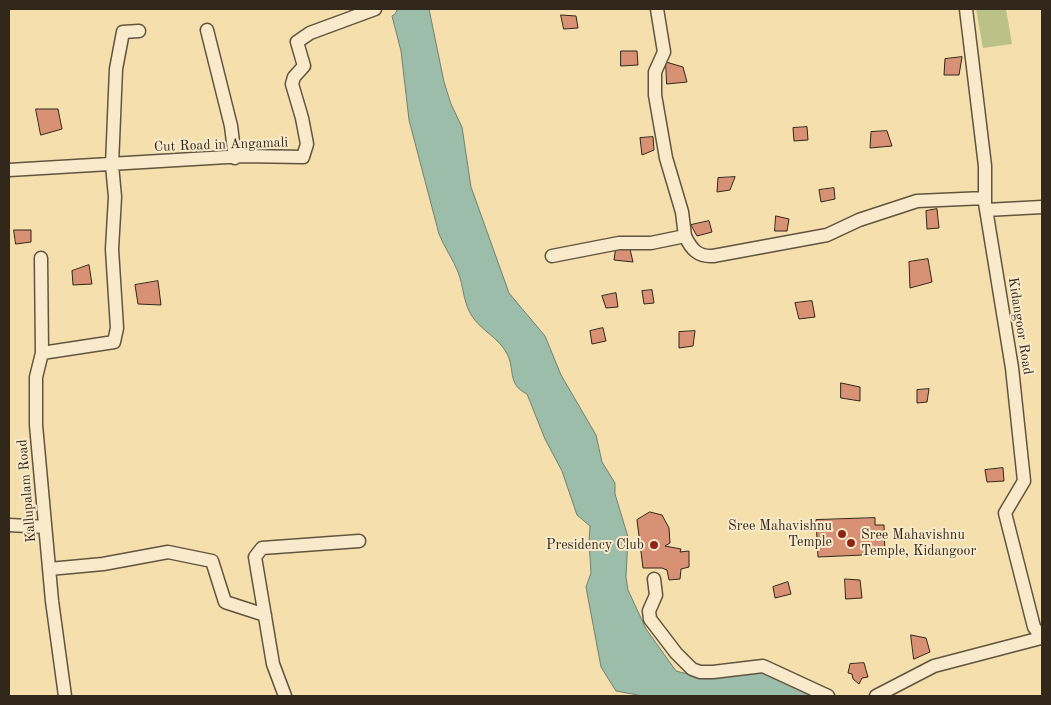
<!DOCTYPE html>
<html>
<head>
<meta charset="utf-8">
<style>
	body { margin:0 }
	#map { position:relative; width:1051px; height:705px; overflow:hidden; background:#f4dfad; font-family:"Old Standard TT",serif }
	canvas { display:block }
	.frame { position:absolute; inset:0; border:10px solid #31271b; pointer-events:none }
</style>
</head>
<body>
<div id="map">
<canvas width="1051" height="705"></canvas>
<div class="frame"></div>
</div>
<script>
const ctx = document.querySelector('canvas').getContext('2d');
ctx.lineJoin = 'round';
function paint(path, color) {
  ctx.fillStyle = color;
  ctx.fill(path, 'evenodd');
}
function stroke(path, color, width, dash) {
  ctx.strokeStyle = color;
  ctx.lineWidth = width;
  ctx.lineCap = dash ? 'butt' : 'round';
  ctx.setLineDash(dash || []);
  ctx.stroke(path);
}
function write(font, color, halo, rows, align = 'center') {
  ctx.font = font + ' "Old Standard TT",serif';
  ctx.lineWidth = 4;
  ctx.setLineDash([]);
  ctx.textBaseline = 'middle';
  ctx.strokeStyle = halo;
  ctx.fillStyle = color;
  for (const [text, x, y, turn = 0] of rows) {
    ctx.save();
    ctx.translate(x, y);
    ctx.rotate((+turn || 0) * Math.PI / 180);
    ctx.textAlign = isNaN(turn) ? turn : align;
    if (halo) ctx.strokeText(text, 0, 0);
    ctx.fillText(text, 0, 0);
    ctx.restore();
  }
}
paint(new Path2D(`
	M976,9H1006L1012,44L983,48Z`), '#bac28a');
const water = new Path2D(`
	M398,9H429L444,82L451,104L462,127L471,187L509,293L545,336L561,375L596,435L602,462L615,483V494L628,537L626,577L628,590L646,629L676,671L699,677L753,671L763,673L816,696H643L616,691L601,667L586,587L591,573L589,542L590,526L577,515L562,471L545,439L527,394C506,384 516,368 506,352C498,338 483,331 474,319C463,305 464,287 458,272C453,259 444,247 439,234L409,120L401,51L392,16L395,14Z`);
paint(water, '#9cbda9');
stroke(water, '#718170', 1);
const building = new Path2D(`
	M561,15L576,16L578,28L564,29Z
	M621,51H637L638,65L621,66Z
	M962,57L959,75H944L945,59Z
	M666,62L683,67L687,82L667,84Z
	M36,109H58L62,129L41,135Z
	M807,127L808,140L794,141L793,128Z
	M887,131L892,146L870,148L871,132Z
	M653,137L654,150L642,155L640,138Z
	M735,177L730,190L717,192L718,178Z
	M834,188L835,199L821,202L819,190Z
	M937,209L939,228L927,229L926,211Z
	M776,216L789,219L787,231H775Z
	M709,221L712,232L697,236L691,225Z
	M14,230H31V242L16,244Z
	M629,245L633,262L614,260L616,246Z
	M928,259L932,282L910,288L909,262Z
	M89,265L92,284L73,285L72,271Z
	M158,281L161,305L138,304L135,285Z
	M652,290L654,303L644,304L642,291Z
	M616,293L618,307L606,308L602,296Z
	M812,301L815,317L799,319L795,303Z
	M603,328L606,341L592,344L590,331Z
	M695,331L693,346L679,348V332Z
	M841,383L860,387V401L841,398Z
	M929,389L927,402L917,403V390Z
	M1003,468L1004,481L987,482L985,470Z
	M650,512L662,515L669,528L670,543L665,546L681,549L680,552L689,551V567L681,569L680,579L669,580L667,570L662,568H643L637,520Z
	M875,518V525H884L885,554L818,557L816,520Z
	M845,579L860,580L862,598L846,599Z
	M788,582L791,594L775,598L773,587Z
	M911,635L926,638L930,652L914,659Z
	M864,663L868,677L862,678L859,684L853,679L852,674L848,673L850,664Z`);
paint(building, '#d89175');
stroke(building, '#31271b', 1);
const minor = new Path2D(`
	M657,9L664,52L655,72V95L666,158L682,212L685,236
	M966,9L985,166V203L1012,368L1024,481L1005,513L1034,627L1042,638
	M207,30L231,126L235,158
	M9,170L244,156L303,157L307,144L302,118L292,84L294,77L304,66L297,42L310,33L375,9
	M986,210L1042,207
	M552,256L619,243H651L685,236C691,249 698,257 713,256L827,235L859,220L917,201L985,198
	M41,258L42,353
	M9,525L45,527
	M49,569L103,564L168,552L212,561L225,602L265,615
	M654,579L656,595L649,611L650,619L676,653L692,669L700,672H713L763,666L828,696
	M65,696L52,601L36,425V377L42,353L114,342L117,328L112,249L115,197L112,165L116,69L123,32L139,31
	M285,696L273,664L255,557L262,548L359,541
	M876,696L934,666L1041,638`);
stroke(minor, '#625540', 15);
stroke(minor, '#f8eaca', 12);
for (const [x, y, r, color] of [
	[842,534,5,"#8f2418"],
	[851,543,5,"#8f2418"],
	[654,545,5,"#8f2418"]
]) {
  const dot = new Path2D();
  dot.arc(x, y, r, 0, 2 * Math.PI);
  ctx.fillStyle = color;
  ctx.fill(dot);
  stroke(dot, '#f8eaca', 2);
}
write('14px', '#31271b', '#f8eaca', [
	["Cut Road in Angamali",221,145,-2],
	["Kidangoor Road",1020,326,81],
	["Kallupalam Road",27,491,-95]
]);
write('14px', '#31271b', '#f8eaca', [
	["Sree Mahavishnu",832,526],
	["Temple",832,542],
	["Sree Mahavishnu",861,535,"left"],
	["Temple, Kidangoor",861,551,"left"],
	["Presidency Club",644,545]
], 'right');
</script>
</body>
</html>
